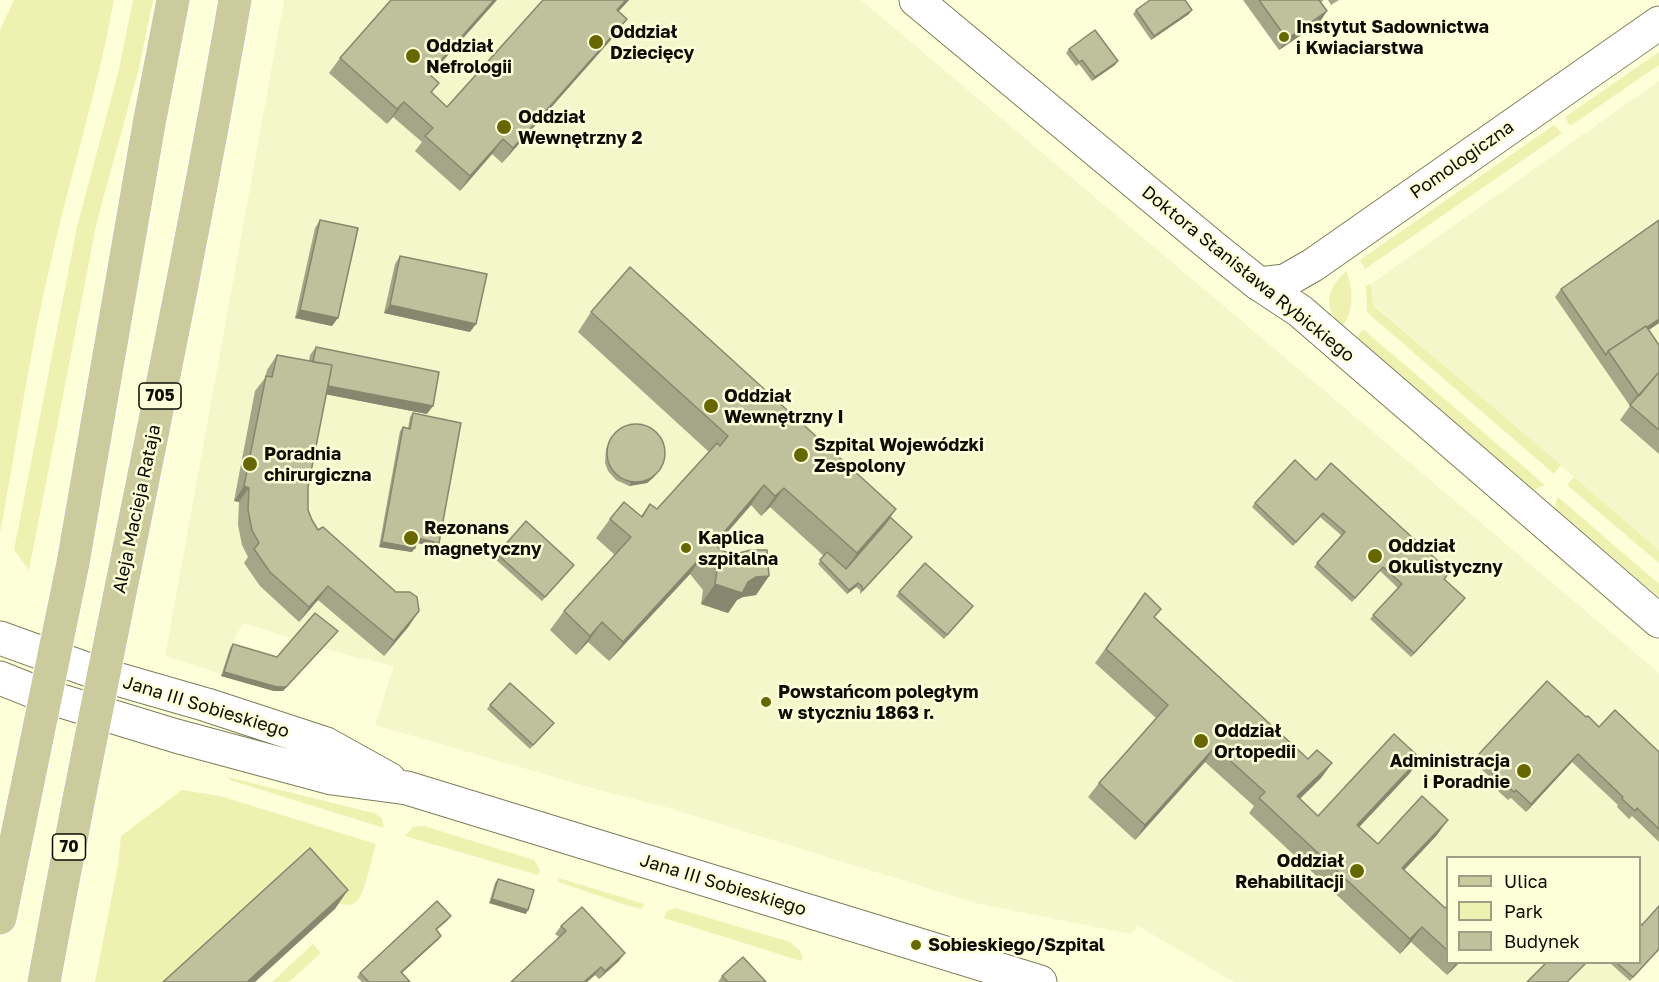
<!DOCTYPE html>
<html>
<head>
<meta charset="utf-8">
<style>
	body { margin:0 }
	#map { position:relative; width:1659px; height:982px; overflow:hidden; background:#fdffd9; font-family:"Golos Text",sans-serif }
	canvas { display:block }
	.legend { position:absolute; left:1446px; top:856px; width:195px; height:108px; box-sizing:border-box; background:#fdffd9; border:2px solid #9d9e83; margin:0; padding:8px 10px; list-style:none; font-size:18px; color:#0d0d03 }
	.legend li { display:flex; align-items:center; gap:12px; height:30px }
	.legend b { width:30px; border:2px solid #9d9e83 }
</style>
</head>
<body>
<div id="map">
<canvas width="1659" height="982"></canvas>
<ul class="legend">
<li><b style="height:8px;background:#cbcb9d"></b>Ulica</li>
<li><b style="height:16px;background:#eff1b1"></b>Park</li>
<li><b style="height:16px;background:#bfc19d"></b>Budynek</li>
</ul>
</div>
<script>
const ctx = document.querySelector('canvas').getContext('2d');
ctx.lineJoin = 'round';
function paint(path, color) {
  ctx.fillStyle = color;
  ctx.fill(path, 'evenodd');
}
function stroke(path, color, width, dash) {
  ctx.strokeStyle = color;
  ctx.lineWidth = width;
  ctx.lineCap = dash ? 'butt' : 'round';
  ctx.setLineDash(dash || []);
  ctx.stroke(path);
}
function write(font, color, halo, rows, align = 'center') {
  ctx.font = font + ' "Golos Text",sans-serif';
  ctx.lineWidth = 5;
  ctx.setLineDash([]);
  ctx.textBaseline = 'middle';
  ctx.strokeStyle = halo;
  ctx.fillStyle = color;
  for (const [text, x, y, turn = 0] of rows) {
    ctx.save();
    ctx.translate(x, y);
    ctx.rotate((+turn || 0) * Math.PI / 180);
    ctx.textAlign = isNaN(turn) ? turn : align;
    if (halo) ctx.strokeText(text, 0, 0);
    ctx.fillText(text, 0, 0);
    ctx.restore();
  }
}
paint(new Path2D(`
	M284,0H861L1659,673V950L1629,982H1234L1138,926L1131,934L976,903L669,808L599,790L375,725L394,666L347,655L243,623L230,648L221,674L165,656ZM1448,858H1640V962H1448Z
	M1659,81V550L1373,304L1371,284Z`), '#f4f7c9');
paint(new Path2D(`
	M14,0H114C98,89 70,176 50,265C29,354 17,444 0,533V30Z
	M133,0H153L139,68L97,221L29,570L14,550L77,227L119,69Z
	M1659,52V65L1570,126L1565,117Z
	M1554,125L1562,133L1365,269L1360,260Z
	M1346,271C1354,288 1354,312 1342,327C1322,307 1327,289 1346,271Z
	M1371,284L1373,305L1561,465L1554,474L1370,315L1367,311L1366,286Z
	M1363,329L1545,485L1533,490L1356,339Z
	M1574,477L1659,550V563L1567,485Z
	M1558,497L1659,584V597L1554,508Z
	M227,777L374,813L382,818L384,828L230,780Z
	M182,790L220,796L376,844C372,856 365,892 358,900C353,906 347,905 340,904L311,872L169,982H95L118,865L121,836Z
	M424,826L534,860L540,870L538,875L405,836L413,827Z
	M559,878L644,904L642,909L629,906L558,882Z
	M675,908L790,942L800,951L803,958L801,961L664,918L667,911Z
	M313,944L321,953L289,982H272Z`), '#eff1b1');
const street = new Path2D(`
	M1259,284L1300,311L1659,621`);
const secondary = new Path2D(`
	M916,0L1214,248L1259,284L1285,281L1313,265L1659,23
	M0,638L103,675L207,705L326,744L389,779
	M0,678L45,696L176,736L332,778L407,788L1040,982`);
const primary = new Path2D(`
	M0,918L73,563L149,124L173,0
	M44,982C104,654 178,329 235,0`);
stroke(street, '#7d7e5c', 35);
stroke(secondary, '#7d7e5c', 35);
stroke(primary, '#fff', 35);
stroke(street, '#fff', 33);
stroke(secondary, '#fff', 33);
stroke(primary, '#cbcb9d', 33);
paint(new Path2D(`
	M543,0H629L618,12L627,19L616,34L502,163L492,154L460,191L415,151L422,142L393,117L387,124L329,73L340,58L431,75L432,93L447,107Z
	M1243,0H1324L1321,2L1327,11L1319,23L1279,50Z
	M1328,0H1339L1331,5Z
	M1136,10L1189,14L1151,40L1133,14Z
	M1069,49L1115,65L1092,81L1079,64L1076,66L1066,53Z
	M320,220L332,326L295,318L315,228Z
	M1659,220V323L1649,330L1659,345V454L1620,420L1630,406L1555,297L1561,289Z
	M400,256L470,332L384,313L395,264Z
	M591,312L890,517L909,541L860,594V590L856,587L847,594L818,564L824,556L770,507L761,516L751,505L716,545L723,551L769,576L756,595L743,597L737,600L728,613L701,604L703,590L690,574L609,661L588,642L576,655L550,630L564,611L615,555L596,538L610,519L641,516L650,504L657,509L709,452L578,332Z
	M316,347L427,414L326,394L308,487V510L312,520L318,530L409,626L384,656L318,600L299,622L260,586L244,563L248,557L242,545L238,525L239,502L234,501L255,391L265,378L267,370L277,355L309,361L310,355Z
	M413,413L437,547L416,543L412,552L379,547L400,431L403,427L408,428L410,417Z
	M613,436L654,477L647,483L629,486L616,480L608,471L605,463L606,449Z
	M1316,480L1450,572L1445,579L1462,602L1411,657L1370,619L1398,588L1380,571L1352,602L1314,567L1341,535L1320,517L1293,546L1252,507L1255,503Z
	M497,554L574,565L542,601L494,558Z
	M899,592L973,606L944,639L896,596Z
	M1145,593L1155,617L1308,759L1332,763L1321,778L1300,799L1318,816L1410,773L1359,827L1378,844L1437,835L1404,870L1445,908L1448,905V963H1459L1447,975L1411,942L1400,954L1249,813L1254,806L1205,762L1135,840L1088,797L1099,783L1156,718L1095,663Z
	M338,631L283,691H274L221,676L230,648L233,644L277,657Z
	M490,705L551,727L530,749L487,709Z
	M1599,727L1659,752V842L1632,816L1629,819L1617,807L1618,805L1572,762L1526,812L1511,798L1508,800L1487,781L1490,777L1473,762L1479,754Z
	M498,879L526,914L489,903L495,883Z
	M448,920L436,930L441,936L438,940L402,973L410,982H362L357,977L360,973Z
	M1642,925L1659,950L1630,981L1610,963H1640Z
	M561,926L619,961L599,979L595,975L587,982H511L559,937L555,934Z
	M722,976L766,982H718Z`), '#a4a687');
paint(new Path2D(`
	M494,0H497L419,88L429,74Z
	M626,0H629L606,25L617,10Z
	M1192,10L1189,14L1151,40L1154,36Z
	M1327,11L1319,23L1279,50L1287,39Z
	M627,19L616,34L502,163L513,148Z
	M1118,61L1115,65L1092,81L1095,77Z
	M404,102L393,117L387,124L397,109Z
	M503,139L492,154L460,191L470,176Z
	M390,305L476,324L470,332L384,313Z
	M300,310L338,318L332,326L295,318Z
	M1659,319V323L1611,355L1609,352Z
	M325,385L433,406L427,414L319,393Z
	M657,473L654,477L647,483L629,486L632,481Z
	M764,485L751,505L706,557L714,544Z
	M244,486L249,488L239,502L234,501Z
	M784,488L770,507L761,516L775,496Z
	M896,509L883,528L843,573L857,553Z
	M912,537L909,541L860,594L863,590Z
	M417,538L439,543L437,547L414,542Z
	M382,542L415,548L412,552L379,547Z
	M704,554L690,574L609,661L623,642Z
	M769,576L756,595L743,597L737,600L728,613L701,604L715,584L748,582L756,577Z
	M858,583L856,587L847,594L849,590Z
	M328,586L318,600L299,622L309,607Z
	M1465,598L1462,602L1411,657L1414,653Z
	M419,611L409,626L384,656L394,641Z
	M602,622L588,642L576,655L590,636Z
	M338,631L283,691H274L221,676L224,672L277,687Z
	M1215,747L1205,762L1135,840L1145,825Z
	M1578,754L1572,762L1526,812L1531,804Z
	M1420,758L1410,773L1347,840L1357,825Z
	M1332,763L1321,778L1287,811L1297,796Z
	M1448,820L1437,835L1392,883L1402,868Z
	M348,890L335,909L255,982H247Z
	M492,899L528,910L526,914L489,903Z
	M451,916L448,920L433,933L436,929Z
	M1422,927L1411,942L1400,954L1410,939Z
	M441,936L438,940L398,976L401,972Z
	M625,953L619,961L599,979L605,971Z
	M1456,963H1459L1447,975Z
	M601,967L595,975L587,982H584Z`), '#86876e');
const building = new Path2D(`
	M391,0H494L429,74L439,83L431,92L447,107L543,0H626L617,10L627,19L513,148L503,139L470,176L425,136L433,128L404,102L397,109L340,58Z
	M1150,0H1185L1192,10L1154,36L1136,10Z
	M1259,0H1319L1327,11L1287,39Z
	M1095,30L1118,61L1095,77L1082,60L1079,62L1069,49Z
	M320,220L358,228L338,318L300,310Z
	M1659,220V319L1647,327L1646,326L1608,351L1606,355L1561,289Z
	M400,256L487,274L476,324L390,305Z
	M630,267L896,509L857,553L784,488L775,496L764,485L714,544L723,551L735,554L751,550H767L769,576L756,577L748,582L742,593L715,584L717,571L704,554L623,642L602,622L590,636L564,611L631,537L610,519L624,502L642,517L650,504L657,509L717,443L720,446L728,436L591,312Z
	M1646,326L1659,345V372L1639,396L1608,351Z
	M316,347L439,372L433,406L328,386L332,365L313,362Z
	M277,355L332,365L308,487V510L312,520L318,530L323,527L396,592H410L417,597L419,611L394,641L328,586L309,607L270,572L254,549L259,543L252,530L248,510L249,488L244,486L266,376L272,377Z
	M1659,372V430L1630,405Z
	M413,413L461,423L439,543L417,538L415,548L382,542L403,427L410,429Z
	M607 453a29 29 0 1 1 58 0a29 29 0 1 1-58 0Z
	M1295,460L1316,480L1331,463L1450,572L1444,579L1465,598L1414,653L1373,615L1402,584L1383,567L1355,598L1317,563L1345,532L1323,513L1296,542L1255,503Z
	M890,517L912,537L863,590L862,586L858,583L849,590L820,560L827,552L846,569L885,524Z
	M526,521L574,565L545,597L497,554Z
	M925,563L973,606L947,635L899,592Z
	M1145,593L1161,609L1154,617L1308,759L1317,750L1332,763L1297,796L1318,816L1394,734L1420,758L1357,825L1378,844L1422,796L1448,820L1402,868L1445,908L1448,905V951L1422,927L1410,939L1259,798L1265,792L1215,747L1145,825L1099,783L1168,705L1106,649Z
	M315,613L338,631L286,687H277L224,672L233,644L277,657Z
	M1547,681L1586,717L1588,716L1599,727L1615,710L1659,752V829L1637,808L1635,811L1622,799L1623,797L1578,754L1531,804L1516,790L1514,792L1493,773L1497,770L1479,754Z
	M510,683L554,723L533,745L490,705Z
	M310,848L348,890L247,982H163Z
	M498,879L534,890L528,910L492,899Z
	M437,901L451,916L436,929L441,936L401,972L410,982H369L360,973Z
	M1659,906V949L1633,977L1617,963H1640V923L1642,925Z
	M582,907L625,953L605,971L601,967L584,982H511L566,931L561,926Z
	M743,957L766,982H726L727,981L722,976Z
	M1546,963H1586L1567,982H1527Z`);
paint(building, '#bfc19d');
stroke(building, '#86876e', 1.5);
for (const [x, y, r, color] of [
	[1284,37,6,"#676702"],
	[596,42,8,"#676702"],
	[413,56,8,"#676702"],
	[504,127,8,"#676702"],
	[711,406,8,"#676702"],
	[801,455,8,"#676702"],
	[250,464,8,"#676702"],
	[411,538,8,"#676702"],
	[686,548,6,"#676702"],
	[1375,556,8,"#676702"],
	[766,702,6,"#676702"],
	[1201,741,8,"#676702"],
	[1524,771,8,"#676702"],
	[1357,871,8,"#676702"],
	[916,945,6,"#676702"]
]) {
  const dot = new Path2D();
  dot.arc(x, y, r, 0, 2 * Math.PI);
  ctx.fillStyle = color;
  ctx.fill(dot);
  stroke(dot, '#fdffd9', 2);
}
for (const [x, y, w] of [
	[160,396,42],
	[69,847,33]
]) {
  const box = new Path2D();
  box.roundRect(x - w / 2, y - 13, w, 26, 4.5);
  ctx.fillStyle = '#fdffd9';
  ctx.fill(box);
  stroke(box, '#0d0d03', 1.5);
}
write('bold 16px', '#0d0d03', null, [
	["705",160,396],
	["70",69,847]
]);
write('bold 18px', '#0d0d03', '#fdffd9', [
	["Instytut Sadownictwa",1296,27],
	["i Kwiaciarstwa",1296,48],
	["Oddział",610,32],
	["Dziecięcy",610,53],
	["Oddział",426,46],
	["Nefrologii",426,67],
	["Oddział",518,117],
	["Wewnętrzny 2",518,138],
	["Oddział",724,396],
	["Wewnętrzny I",724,417],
	["Szpital Wojewódzki",814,445],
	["Zespolony",814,466],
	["Poradnia",264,454],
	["chirurgiczna",264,475],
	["Rezonans",424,528],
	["magnetyczny",424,549],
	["Kaplica",698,538],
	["szpitalna",698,559],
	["Oddział",1388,546],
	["Okulistyczny",1388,567],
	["Powstańcom poległym",778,692],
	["w styczniu 1863 r.",778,713],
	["Oddział",1214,731],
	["Ortopedii",1214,752],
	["Administracja",1510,761,"right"],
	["i Poradnie",1510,782,"right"],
	["Oddział",1344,861,"right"],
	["Rehabilitacji",1344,882,"right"],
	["Sobieskiego/Szpital",928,945]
], 'left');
write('18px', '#0d0d03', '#fdffd9', [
	["Pomologiczna",1462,160,-35],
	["Doktora Stanisława Rybickiego",1248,274,39],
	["Aleja Macieja Rataja",137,509,-78],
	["Jana III Sobieskiego",206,707,17],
	["Jana III Sobieskiego",723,885,17]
]);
</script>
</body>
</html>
